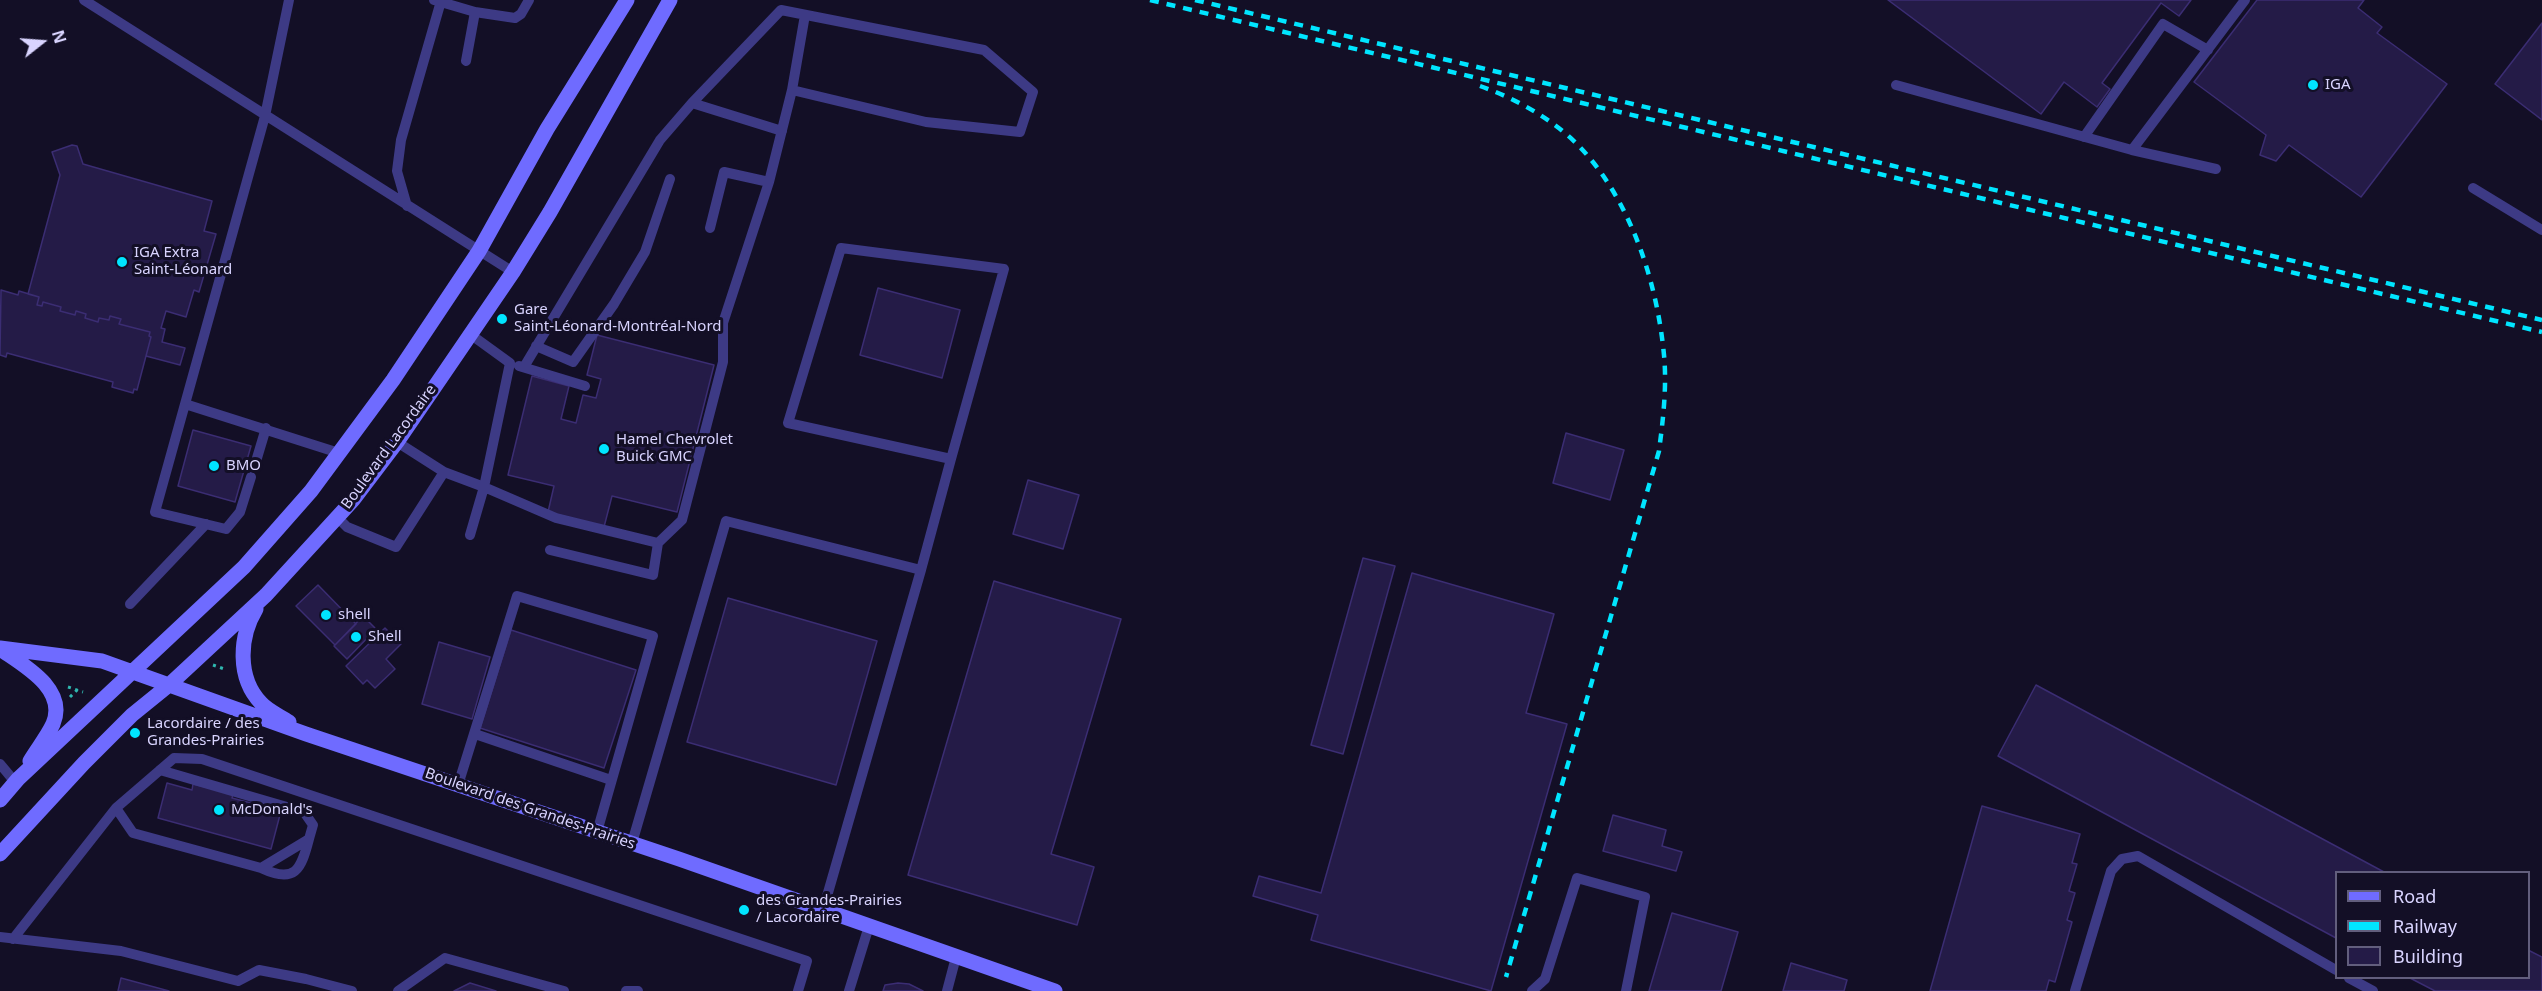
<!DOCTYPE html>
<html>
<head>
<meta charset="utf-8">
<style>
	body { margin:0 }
	#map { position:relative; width:2542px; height:991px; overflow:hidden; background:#130f26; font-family:"Noto Sans",sans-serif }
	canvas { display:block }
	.legend { position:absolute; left:2335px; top:871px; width:195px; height:108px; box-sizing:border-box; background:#130f26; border:2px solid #625e7d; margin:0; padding:8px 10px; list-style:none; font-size:18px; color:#d9d4ff }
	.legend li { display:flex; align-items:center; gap:12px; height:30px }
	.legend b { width:30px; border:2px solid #625e7d }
	.north { position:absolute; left:12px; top:12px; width:60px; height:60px; -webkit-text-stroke:4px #130f26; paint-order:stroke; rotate:73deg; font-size:16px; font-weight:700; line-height:24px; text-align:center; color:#d9d4ff }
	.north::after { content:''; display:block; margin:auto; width:21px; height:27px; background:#d9d4ff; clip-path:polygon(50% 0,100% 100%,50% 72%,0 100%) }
</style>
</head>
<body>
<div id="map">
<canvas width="2542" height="991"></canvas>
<ul class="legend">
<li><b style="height:8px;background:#6f6bff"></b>Road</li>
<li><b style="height:8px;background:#00e5ff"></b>Railway</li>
<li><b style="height:16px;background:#241b47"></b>Building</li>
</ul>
<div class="north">N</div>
</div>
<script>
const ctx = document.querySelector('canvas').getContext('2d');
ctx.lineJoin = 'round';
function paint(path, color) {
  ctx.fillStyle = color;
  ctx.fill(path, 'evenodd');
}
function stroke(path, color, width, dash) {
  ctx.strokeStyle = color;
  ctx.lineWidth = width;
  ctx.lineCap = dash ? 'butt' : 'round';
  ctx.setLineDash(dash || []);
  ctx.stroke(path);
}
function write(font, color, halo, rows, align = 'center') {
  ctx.font = font + ' "Noto Sans",sans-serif';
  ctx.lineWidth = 6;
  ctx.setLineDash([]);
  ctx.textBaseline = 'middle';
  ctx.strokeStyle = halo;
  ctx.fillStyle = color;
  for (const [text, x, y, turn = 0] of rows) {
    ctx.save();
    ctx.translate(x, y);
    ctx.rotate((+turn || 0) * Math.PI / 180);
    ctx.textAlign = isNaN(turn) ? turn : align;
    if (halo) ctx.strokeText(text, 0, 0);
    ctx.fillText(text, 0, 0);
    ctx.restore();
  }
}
const building = new Path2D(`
	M1888,0H2191L2179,16L2161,3L2102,83L2110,89L2097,107L2064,82L2041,114Z
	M2257,0H2364L2358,8L2382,27L2377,33L2447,84L2361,197L2289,145L2276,161L2260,155L2266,135L2194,82Z
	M2542,23V120L2495,84Z
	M72,145L77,146L83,164L212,201L204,231L216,234L199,292L194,290L186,317L166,311L161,328L165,329L162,342L185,348L180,365L146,356L151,337L149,336L150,332L119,324L121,319L110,316L109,320L99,318L98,322L85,318L86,314L76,311L75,315L60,311L61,307L43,302L42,306L37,305L39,297L28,294L60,175L52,152Z
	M878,288L960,310L942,378L860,355Z
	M1,290L18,295L19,291L39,297L37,305L42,306L43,302L61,307L60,311L75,315L76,311L86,314L85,318L98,322L99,318L109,320L110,316L121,319L119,324L150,332L149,336L151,337L137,390L134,389L133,393L112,387L113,382L7,353L6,357L0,355Z
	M597,335L714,365L677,512L612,496L604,527L548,512L554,486L508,475L532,376L569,386L561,419L576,423L583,395L596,398L601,379L587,375Z
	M193,430L251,446L235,502L178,486Z
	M1566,433L1624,450L1610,500L1553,483Z
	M1028,480L1079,495L1063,549L1013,534Z
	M1363,558L1395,566L1343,754L1311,745Z
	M1412,573L1554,614L1526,713L1567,724L1491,991L1311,940L1318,915L1253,896L1259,876L1321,893Z
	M994,581L1121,619L1051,854L1094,867L1077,925L908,875Z
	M318,585L356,624L335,645L296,606Z
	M728,598L877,641L836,785L687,742Z
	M363,616L376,629L347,659L334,646Z
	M385,628L401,644L386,659L395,669L375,688L367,680L363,684L346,666Z
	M511,630L636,670L604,768L480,728Z
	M439,642L490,657L472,719L422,704Z
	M2036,685L2384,872H2336V938L1998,756Z
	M167,783L192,790L193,784L233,794L232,798L281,811L271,849L158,818Z
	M1982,806L2080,834L2072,863L2077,864L2069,891L2075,893L2067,920L2072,922L2055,982L2049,980L2046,991H1930Z
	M1613,815L1666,830L1662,846L1682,852L1676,871L1603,851Z
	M1672,913L1738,932L1721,991H1649Z
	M2528,950L2542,957V991H2435L2410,978H2528Z
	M1791,963L1847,980L1844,991H1783Z
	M121,978L169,991H118Z
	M470,983L496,991H454Z
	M898,983L909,984L923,991H883L885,985Z`);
paint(building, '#241b47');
stroke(building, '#3b2d73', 1.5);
stroke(new Path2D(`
	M213,665L227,670
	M68,687L83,692
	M70,697L80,687`), '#2fb8b0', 3, [3, 4.5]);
stroke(new Path2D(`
	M84,0L513,272
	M289,0L265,116L185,404L339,453
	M434,0L475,12L515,18L521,14L529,0
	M466,61L475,12
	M1896,85L2132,150
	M792,90L805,15
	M692,103L782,131
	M2084,137L2163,24L2208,50
	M2216,169L2132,150L2245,0
	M2473,188L2542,230
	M407,206L397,171L401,140L441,1
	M470,334L510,363L484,487L556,518L658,543L682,520L723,362V323L769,182L724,172L710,228
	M536,346L573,362L614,304L645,252L670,179
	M519,366L585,386
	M524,367L660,140L692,103L781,10L984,50L1033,92L1020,132L926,122L792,90L769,182
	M185,404L155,512L226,529L240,512L251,477
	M397,442L444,472
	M257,458L266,428
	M337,517L347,527L396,547L444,472L484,487L470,535
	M550,550L653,575L658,543
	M921,570L951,459L788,423L841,248L1004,269L951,459
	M130,604L206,524
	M475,734L611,780
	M0,764L15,782
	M160,770L304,812L313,825L309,839L261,868L133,833L116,808L174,758L202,759L807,961L798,991
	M458,785L517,596L653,636L597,832
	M632,843L726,521L921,570L823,910
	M261,868C295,884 301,870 309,839
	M0,937L121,951L238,981L259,970L306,979L352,991
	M13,939L116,808
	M2349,978L2373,991
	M398,991L445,958L564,991
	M626,991H638
	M849,991L869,926
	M947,991L956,957
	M1532,991L1545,979L1577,878L1645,897L1626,991
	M2075,991L2111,871L2122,859L2138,856L2336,970`), '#3d3a85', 10);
stroke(new Path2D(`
	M256,609C239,637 237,678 261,703C268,711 280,716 289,722
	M0,648L102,661L306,734L679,859L1055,991
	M0,649C23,665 68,689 53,724C47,737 37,749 30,761
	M0,800L18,779L244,567L311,491L393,380L479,251L547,129L627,0
	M0,854L84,763L132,715L169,685L266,595L353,500L397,442L513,272L550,212L670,0`), '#6f6bff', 15);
stroke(new Path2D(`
	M1150,0L2542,332
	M1195,0L2542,320
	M1480,86C1514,98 1551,118 1577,144C1630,198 1657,281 1664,355C1667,387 1663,420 1659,451L1506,977`), '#00e5ff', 4.5, [9, 8]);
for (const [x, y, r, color] of [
	[2313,85,6,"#00e5ff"],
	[122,262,6,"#00e5ff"],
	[502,319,6,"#00e5ff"],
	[604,449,6,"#00e5ff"],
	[214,466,6,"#00e5ff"],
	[326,615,6,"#00e5ff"],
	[356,637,6,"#00e5ff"],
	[135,733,6,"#00e5ff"],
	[219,810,6,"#00e5ff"],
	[744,910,6,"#00e5ff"]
]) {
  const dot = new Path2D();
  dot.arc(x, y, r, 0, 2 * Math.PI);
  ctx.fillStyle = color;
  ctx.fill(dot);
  stroke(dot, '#130f26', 2);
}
write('15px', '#d9d4ff', '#130f26', [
	["IGA",2325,85],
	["IGA Extra",134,253],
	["Saint-Léonard",134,270],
	["Gare",514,310],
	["Saint-Léonard-Montréal-Nord",514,327],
	["Hamel Chevrolet",616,440],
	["Buick GMC",616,457],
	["BMO",226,466],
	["shell",338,615],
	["Shell",368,637],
	["Lacordaire / des",147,724],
	["Grandes-Prairies",147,741],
	["McDonald's",231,810],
	["des Grandes-Prairies",756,901],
	["/ Lacordaire",756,918]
], 'left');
write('15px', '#d9d4ff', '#130f26', [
	["Boulevard Lacordaire",389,447,-54],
	["Boulevard des Grandes-Prairies",530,809,19]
]);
</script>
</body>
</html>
